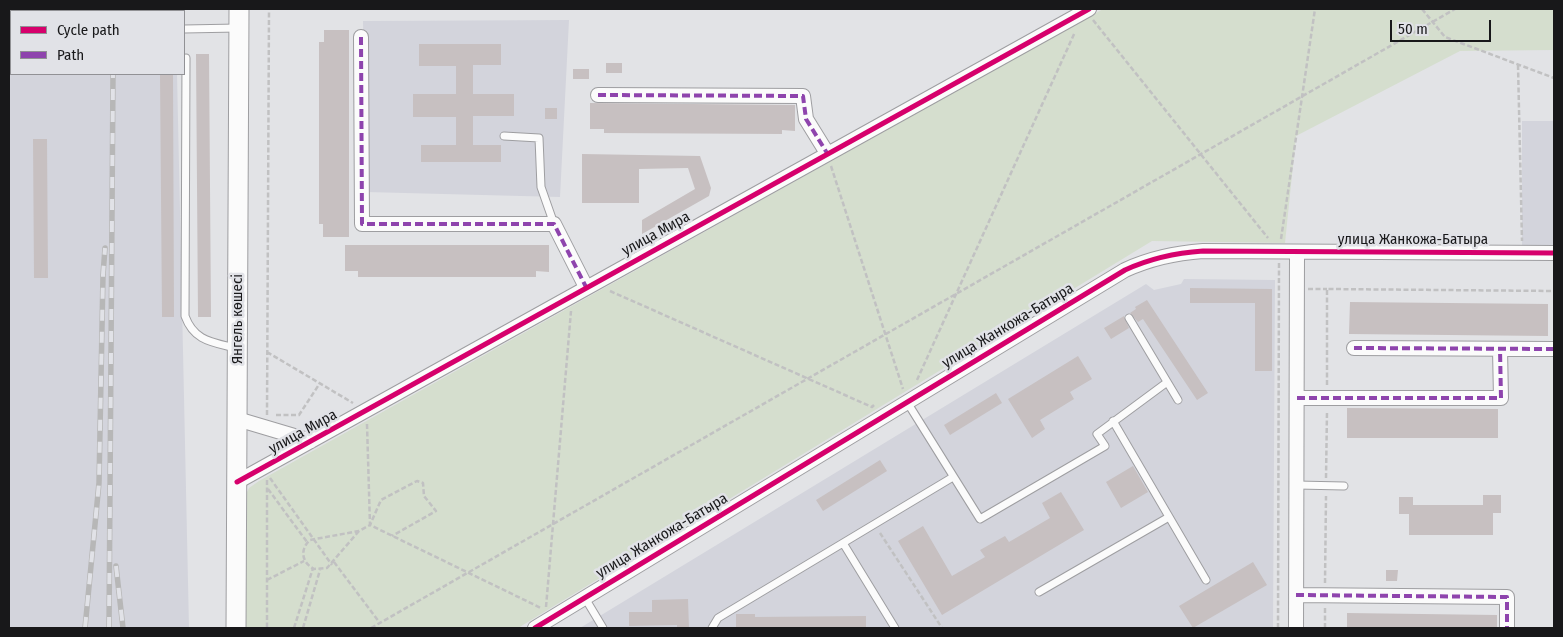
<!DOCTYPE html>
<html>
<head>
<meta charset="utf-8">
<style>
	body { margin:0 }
	#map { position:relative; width:1563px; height:637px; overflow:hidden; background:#e2e3e6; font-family:"Fira Sans Condensed",sans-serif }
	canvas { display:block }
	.frame { position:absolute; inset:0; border:10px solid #18181a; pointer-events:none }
	.legend { position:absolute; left:10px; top:10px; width:175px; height:65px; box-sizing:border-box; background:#e1e2e7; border:1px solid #919195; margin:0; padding:6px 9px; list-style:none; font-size:15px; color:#18181a }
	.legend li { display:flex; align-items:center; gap:10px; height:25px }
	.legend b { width:25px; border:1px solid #919195 }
	.scale { position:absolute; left:1390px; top:20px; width:101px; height:22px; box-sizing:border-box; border:2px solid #18181a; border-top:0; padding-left:6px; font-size:15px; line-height:18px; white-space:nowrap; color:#18181a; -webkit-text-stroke:4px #e1e2e7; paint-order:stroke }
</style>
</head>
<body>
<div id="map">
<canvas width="1563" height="637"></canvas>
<div class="frame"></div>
<ul class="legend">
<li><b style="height:6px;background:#d6006c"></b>Cycle path</li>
<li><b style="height:6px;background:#8e44ad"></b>Path</li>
</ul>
<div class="scale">50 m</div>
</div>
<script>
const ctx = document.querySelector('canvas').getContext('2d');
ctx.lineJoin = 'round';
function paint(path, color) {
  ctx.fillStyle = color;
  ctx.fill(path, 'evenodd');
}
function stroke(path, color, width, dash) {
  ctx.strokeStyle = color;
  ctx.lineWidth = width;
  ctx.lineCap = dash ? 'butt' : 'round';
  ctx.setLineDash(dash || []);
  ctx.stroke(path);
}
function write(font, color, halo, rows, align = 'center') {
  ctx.font = font + ' "Fira Sans Condensed",sans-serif';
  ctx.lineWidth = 5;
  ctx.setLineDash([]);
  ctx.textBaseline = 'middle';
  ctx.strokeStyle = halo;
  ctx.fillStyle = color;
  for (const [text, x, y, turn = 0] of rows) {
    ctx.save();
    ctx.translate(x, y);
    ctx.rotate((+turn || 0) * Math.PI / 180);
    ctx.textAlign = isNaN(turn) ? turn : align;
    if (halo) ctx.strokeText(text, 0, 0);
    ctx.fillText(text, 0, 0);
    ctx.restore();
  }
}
paint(new Path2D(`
	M9,9H175V11H11V74H177L189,628H9Z
	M569,20L560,197L366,192L363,21Z
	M1522,121H1554V247H1522Z
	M1184,279L1275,280L1273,628H580L1146,284L1154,290L1181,284Z`), '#d3d4dc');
paint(new Path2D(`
	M1103,9H1554V50L1460,51L1296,136L1285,243L1152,241L518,628H246L245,496L249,488L259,481Z`), '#d5dece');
paint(new Path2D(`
	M324,30H349V237H323V224H319V42H324Z
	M419,44H501V65H473V94H514V116H473V145H501V162H421V145H456V117H413V94H456V66H419Z
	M196,54H209L211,317H198Z
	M606,63H622V73H606Z
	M573,69H589V79H573Z
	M160,74H173L174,317H162Z
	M590,103L795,105V131L782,130V134L604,133V129H590Z
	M545,108H557V119H545Z
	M33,139H47L48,278H34Z
	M582,154L700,156L711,188L709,196L642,234V220L695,189L688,168L639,169V203H582Z
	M345,245H549V272L536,271V277H358V271H345Z
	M1190,288L1272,289V371H1255V303H1190Z
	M1147,300L1208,393L1197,400L1143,319L1138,322L1130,313L1136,309L1135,307Z
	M1350,302L1548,304V336L1349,334Z
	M1124,316L1129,328L1111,339L1104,328Z
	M1078,356L1092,379L1070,392L1074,399L1040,420L1045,429L1032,438L1008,399Z
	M996,393L1002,403L950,435L944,425Z
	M1347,408L1498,409V438H1347Z
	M880,460L887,471L823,511L816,500Z
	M1133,466L1148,492L1121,508L1106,482Z
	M1061,492L1084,530L942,615L898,541L923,526L952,576L985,557L980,550L1005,536L1009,542L1050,518L1042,503Z
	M1483,495H1501V513H1493V535H1409V514H1399V497H1413V505H1483Z
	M1253,562L1267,585L1193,628L1179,606Z
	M1386,570H1398L1397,581H1386Z
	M688,599L689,628H677V625L629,626V612H652V600Z
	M1347,613L1497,615V628H1347Z
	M736,614H755V617L866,616V628H736Z`), '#c7c0c1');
const lane = new Path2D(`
	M184,29L238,28
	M9,31H11
	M186,58L185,316C194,341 212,342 235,348
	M504,136L539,138L541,187L554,224
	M1129,318L1178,400
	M907,402L980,519L1105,446L1097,434L1166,383
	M1113,421L1206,580
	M1297,485L1344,486
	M843,543L895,628
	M1039,592L1169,517
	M585,598L603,628
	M712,628L718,618L953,477`);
const street = new Path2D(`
	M24,9L25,11
	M361,37L362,224H554L586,287
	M598,95L803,96L806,119L827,153
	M1354,348L1554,349
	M1297,398H1501L1500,349
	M237,419L311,441
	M237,482L1089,9
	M1296,595L1507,597V628
	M535,628L1125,270C1151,258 1174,253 1203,251L1554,253
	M1296,628L1297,252`);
const secondary = new Path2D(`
	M236,628L239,9`);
stroke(lane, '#9e9ea1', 9);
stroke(street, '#9e9ea1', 16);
stroke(secondary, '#9e9ea1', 21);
stroke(new Path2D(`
	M1422,9L1445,37L1554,78
	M1093,20L1268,238
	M1518,65L1522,241
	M831,166L903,389
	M1281,239L1315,9
	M1308,289H1327
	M610,291L872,407L874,405
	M267,352L353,403
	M917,380L1075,32
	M1327,385V289L1554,291
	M267,415L269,9
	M276,415H299L320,383
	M367,424L370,525L541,608
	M270,478L332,565
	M1326,478L1327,411
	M267,480V628
	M268,489L307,542
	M359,531L327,568L314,569C301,562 300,549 310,540L359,531L370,525L381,500L417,481L423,483L424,496L436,511L392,536
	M880,533L942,628
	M334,562L380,623
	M267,580L304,561
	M1325,583L1326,496
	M546,607L571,311
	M294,628L313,568
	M303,628L320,570
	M371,628L1455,9
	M1278,628L1279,263
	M1325,628V608`), '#c1c1c2', 2.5, [5, 2.5]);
stroke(lane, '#fbfbfb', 7);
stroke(street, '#fbfbfb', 14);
stroke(secondary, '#fbfbfb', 19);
const rail = new Path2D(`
	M113,11V9
	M116,566L123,628
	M85,628L99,483L103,275L105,248
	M109,628L113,74`);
stroke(rail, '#b7b7b7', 5.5);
stroke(rail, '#e1e2e7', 4, [11]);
stroke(new Path2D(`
	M361,37L362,224H554L586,287
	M598,95L803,96L806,119L827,153
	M1354,348L1554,349
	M1297,398H1501L1500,349
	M1296,595L1507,597V628`), '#8e44ad', 4, [8, 4]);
stroke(new Path2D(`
	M237,482L1089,9
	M535,628L1125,270C1151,258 1174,253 1203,251L1554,253`), '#d6006c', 5);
write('15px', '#18181a', '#e1e2e7', [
	["улица Мира",656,234,-29],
	["улица Жанкожа-Батыра",1413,240],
	["Янгель көшесі",238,319,-90],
	["улица Жанкожа-Батыра",1008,326,-31],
	["улица Мира",303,432,-29],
	["улица Жанкожа-Батыра",662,536,-31]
]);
</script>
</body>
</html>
